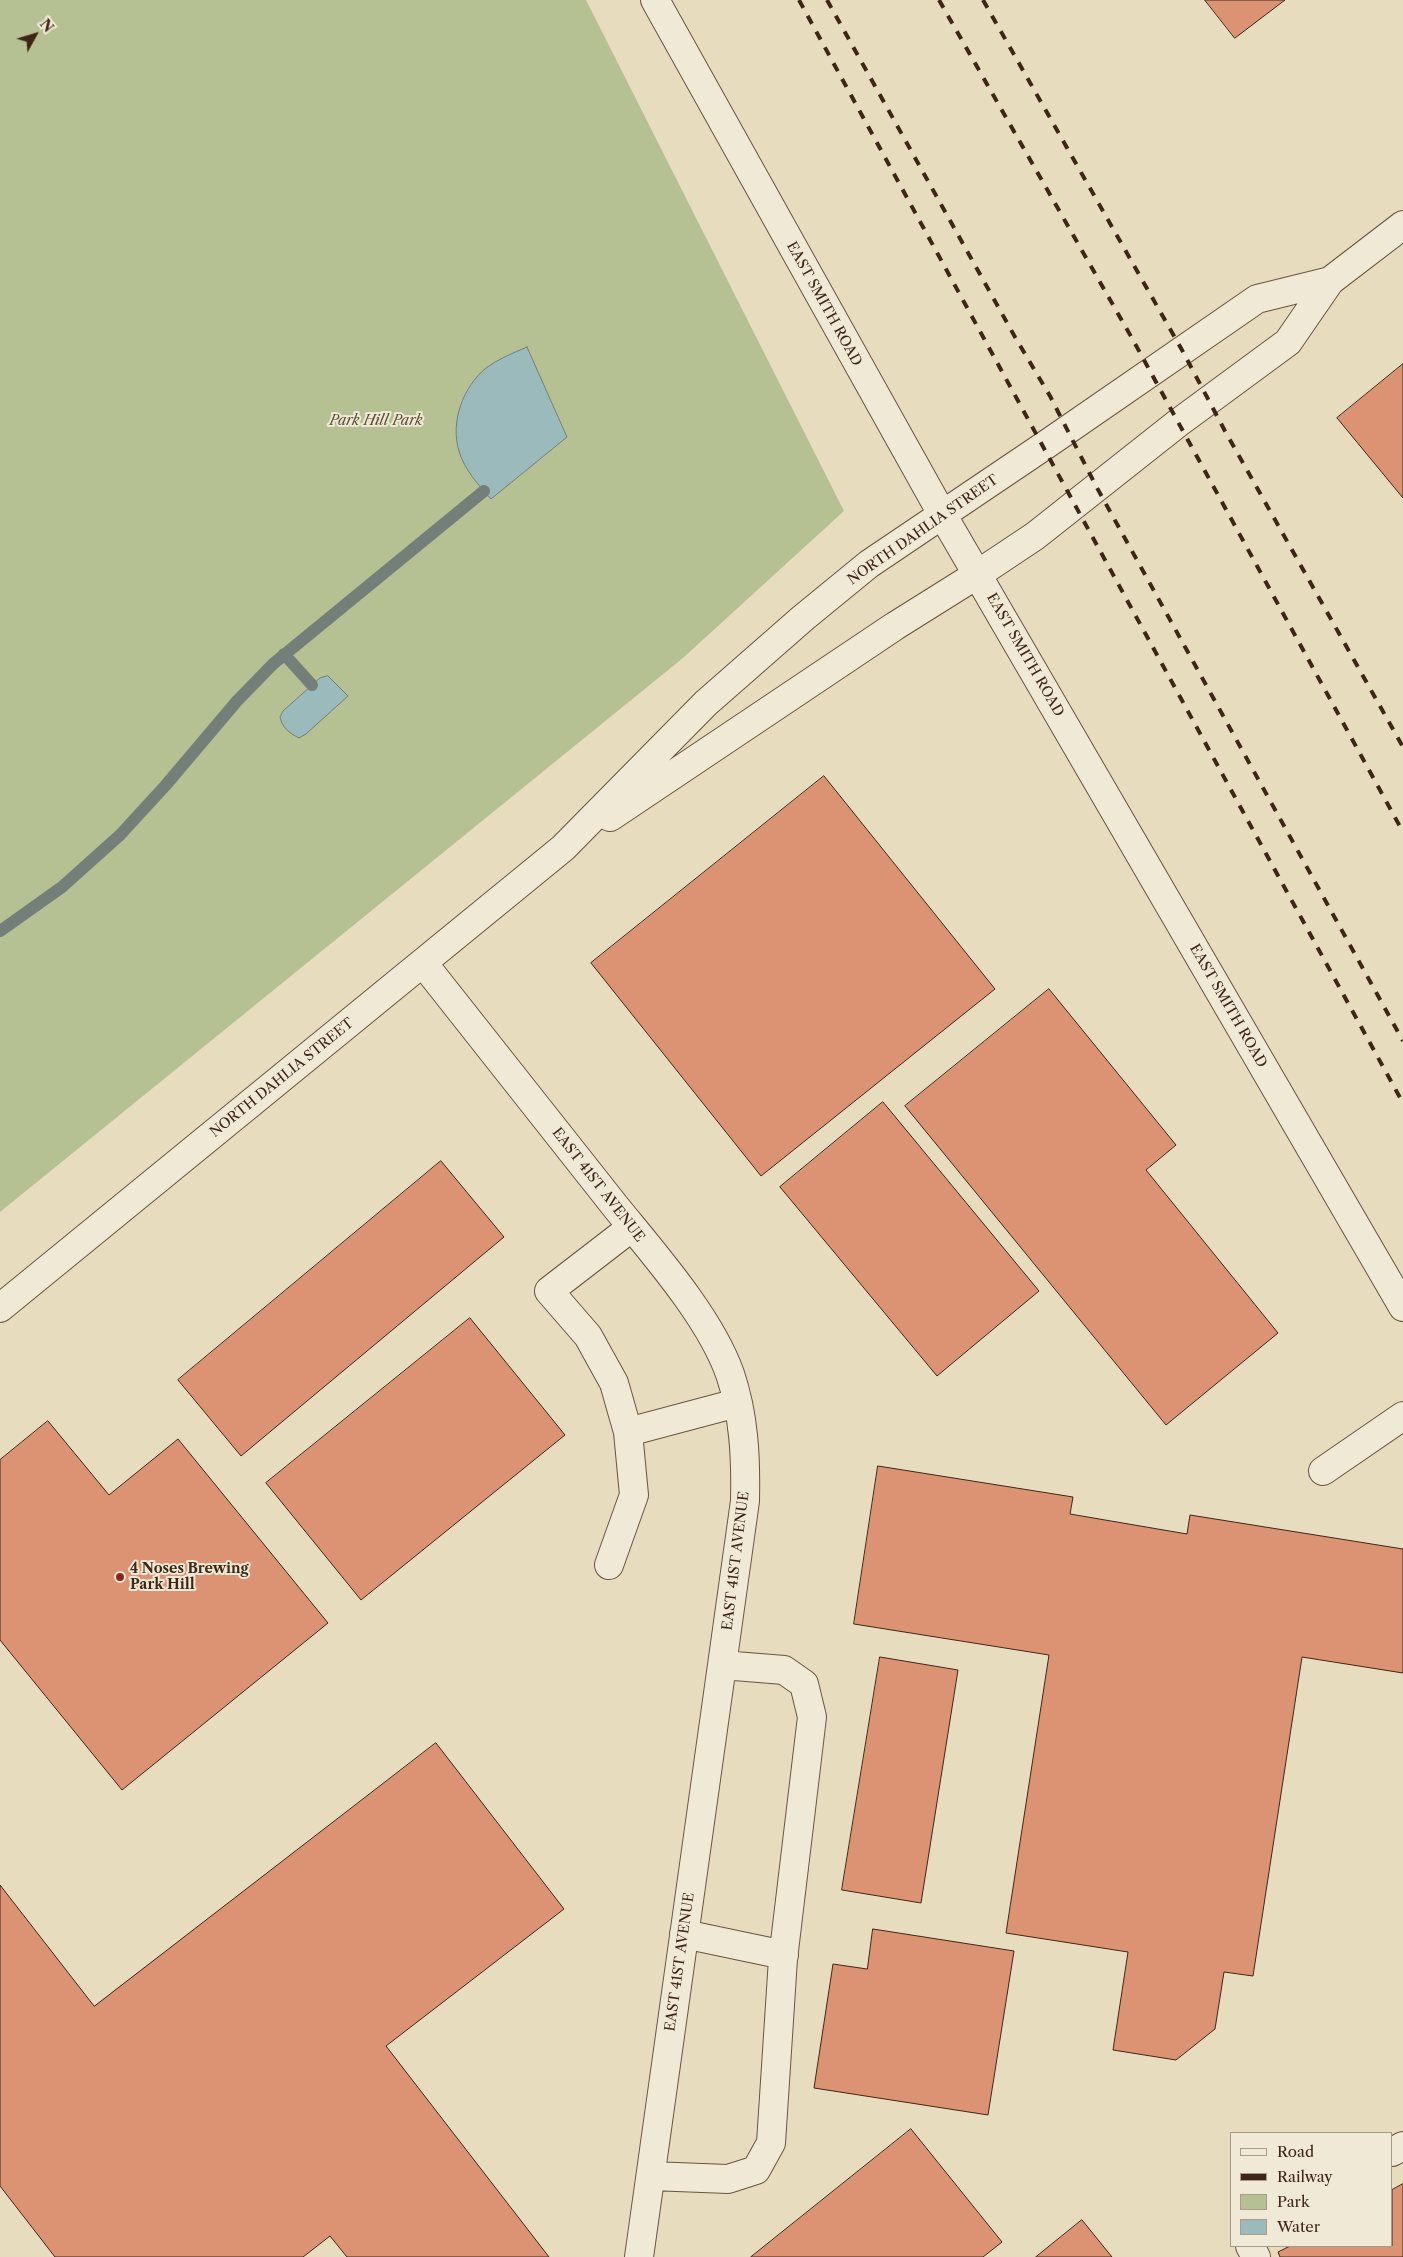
<!DOCTYPE html>
<html>
<head>
<meta charset="utf-8">
<style>
	body { margin:0 }
	#map { position:relative; width:1403px; height:2257px; overflow:hidden; background:#e7ddbe; font-family:"Libre Caslon Text",serif }
	canvas { display:block }
	.legend { position:absolute; left:1230px; top:2132px; width:162px; height:115px; box-sizing:border-box; background:#efe9d5; border:1px solid #a89b89; margin:0; padding:6px 9px; list-style:none; font-size:15px; color:#3e2616 }
	.legend li { display:flex; align-items:center; gap:10px; height:25px }
	.legend b { width:25px; border:1px solid #a89b89 }
	.north { position:absolute; left:10px; top:10px; width:50px; height:50px; -webkit-text-stroke:4px #efe9d5; paint-order:stroke; rotate:51deg; font-size:14px; font-weight:700; line-height:20px; text-align:center; color:#3e2616 }
	.north::after { content:''; display:block; margin:auto; width:18px; height:22px; background:#3e2616; clip-path:polygon(50% 0,100% 100%,50% 72%,0 100%) }
</style>
</head>
<body>
<div id="map">
<canvas width="1403" height="2257"></canvas>
<ul class="legend">
<li><b style="height:6px;background:#efe9d5"></b>Road</li>
<li><b style="height:6px;background:#3e2616"></b>Railway</li>
<li><b style="height:14px;background:#b5c192"></b>Park</li>
<li><b style="height:14px;background:#9ababb"></b>Water</li>
</ul>
<div class="north">N</div>
</div>
<script>
const ctx = document.querySelector('canvas').getContext('2d');
ctx.lineJoin = 'round';
function paint(path, color) {
  ctx.fillStyle = color;
  ctx.fill(path, 'evenodd');
}
function stroke(path, color, width, dash) {
  ctx.strokeStyle = color;
  ctx.lineWidth = width;
  ctx.lineCap = dash ? 'butt' : 'round';
  ctx.setLineDash(dash || []);
  ctx.stroke(path);
}
function write(font, color, halo, rows, align = 'center') {
  ctx.font = font + ' "Libre Caslon Text",serif';
  ctx.lineWidth = 4;
  ctx.setLineDash([]);
  ctx.textBaseline = 'middle';
  ctx.strokeStyle = halo;
  ctx.fillStyle = color;
  for (const [text, x, y, turn = 0] of rows) {
    ctx.save();
    ctx.translate(x, y);
    ctx.rotate((+turn || 0) * Math.PI / 180);
    ctx.textAlign = isNaN(turn) ? turn : align;
    if (halo) ctx.strokeText(text, 0, 0);
    ctx.fillText(text, 0, 0);
    ctx.restore();
  }
}
paint(new Path2D(`
	M0,0H586L844,511L683,658L0,1212Z`), '#b5c192');
const water = new Path2D(`
	M527,347L567,437L491,499C479,486 464,469 459,451C450,422 463,387 486,368C498,359 513,353 527,347Z
	M328,676L348,696L306,734L299,738C289,733 282,727 280,717L283,711L320,678Z`);
paint(water, '#9ababb');
stroke(water, '#757f79', 1);
stroke(new Path2D(`
	M284,654L312,685
	M0,931L62,887L120,835L165,786L237,701L273,664L484,491`), '#757f79', 12);
const building = new Path2D(`
	M1205,0H1285L1235,38Z
	M1403,364V498L1337,418Z
	M824,776L995,989L761,1176L591,963Z
	M1049,989L1176,1145L1146,1170L1278,1333L1166,1425L905,1106Z
	M883,1102L1039,1291L937,1376L780,1187Z
	M441,1161L504,1237L241,1456L178,1380Z
	M470,1318L565,1435L361,1600L266,1483Z
	M48,1421L109,1495L178,1439L328,1623L122,1790L0,1640V1460Z
	M878,1466L1073,1497L1070,1514L1187,1534L1190,1515L1403,1549V1673L1302,1657L1253,1976L1224,1972L1215,2029L1176,2060L1113,2050L1128,1952L1006,1933L1049,1655L854,1624Z
	M880,1657L958,1670L921,1903L842,1890Z
	M436,1743L564,1909L386,2046L549,2257H347L330,2236L303,2257H55L0,2186V1885L94,2006Z
	M873,1929L1014,1951L988,2115L814,2088L833,1964L867,1969Z
	M911,2129L1002,2242L983,2257H751Z
	M1403,2184V2257H1280L1278,2252L1290,2246H1392V2190Z
	M1082,2220L1112,2257H1036Z`);
paint(building, '#db9374');
stroke(building, '#3e2616', 1);
const minor = new Path2D(`
	M655,0L942,514L1403,1307
	M610,817L895,626L978,574L1035,536L1178,423L1288,342L1330,281L1403,225
	M423,963C487,1044 551,1125 615,1206C653,1253 710,1317 730,1374C744,1415 746,1457 745,1501L639,2257
	M0,1308L563,848L706,703L803,618L869,564L1044,446L1257,299L1330,281
	M628,1432L737,1403
	M1323,1471L1403,1416
	M609,1565L634,1495L628,1432L614,1383L588,1336L549,1291L632,1227
	M684,1934L784,1955
	M1392,2152L1403,2146
	M651,2176L728,2179L756,2170L771,2143L783,1959L812,1717L804,1684L784,1670L722,1665
	M1250,2246L1256,2257`);
stroke(minor, '#685440', 30);
stroke(minor, '#efe9d5', 28);
stroke(new Path2D(`
	M799,0C1000,368 1201,736 1403,1103
	M827,0L1015,337L1050,396L1096,486L1403,1041
	M939,0L1133,340L1403,832
	M983,0L1182,350L1225,431L1403,747`), '#3e2616', 4, [9, 9]);
for (const [x, y, r, color] of [
	[120,1577,5,"#8f2418"]
]) {
  const dot = new Path2D();
  dot.arc(x, y, r, 0, 2 * Math.PI);
  ctx.fillStyle = color;
  ctx.fill(dot);
  stroke(dot, '#efe9d5', 2);
}
write('14px', '#3e2616', '#efe9d5', [
	["EAST SMITH ROAD",824,304,61],
	["NORTH DAHLIA STREET",923,530,-35],
	["EAST SMITH ROAD",1025,655,60],
	["EAST SMITH ROAD",1228,1006,60],
	["NORTH DAHLIA STREET",282,1078,-39],
	["EAST 41ST AVENUE",598,1185,52],
	["EAST 41ST AVENUE",736,1561,-83],
	["EAST 41ST AVENUE",680,1962,-82]
]);
write('italic 14px', '#5c4d35', '#efe9d5', [
	["Park Hill Park",376,421]
]);
write('bold 14px', '#3e2616', '#efe9d5', [
	["4 Noses Brewing",130,1569],
	["Park Hill",130,1585]
], 'left');
</script>
</body>
</html>
